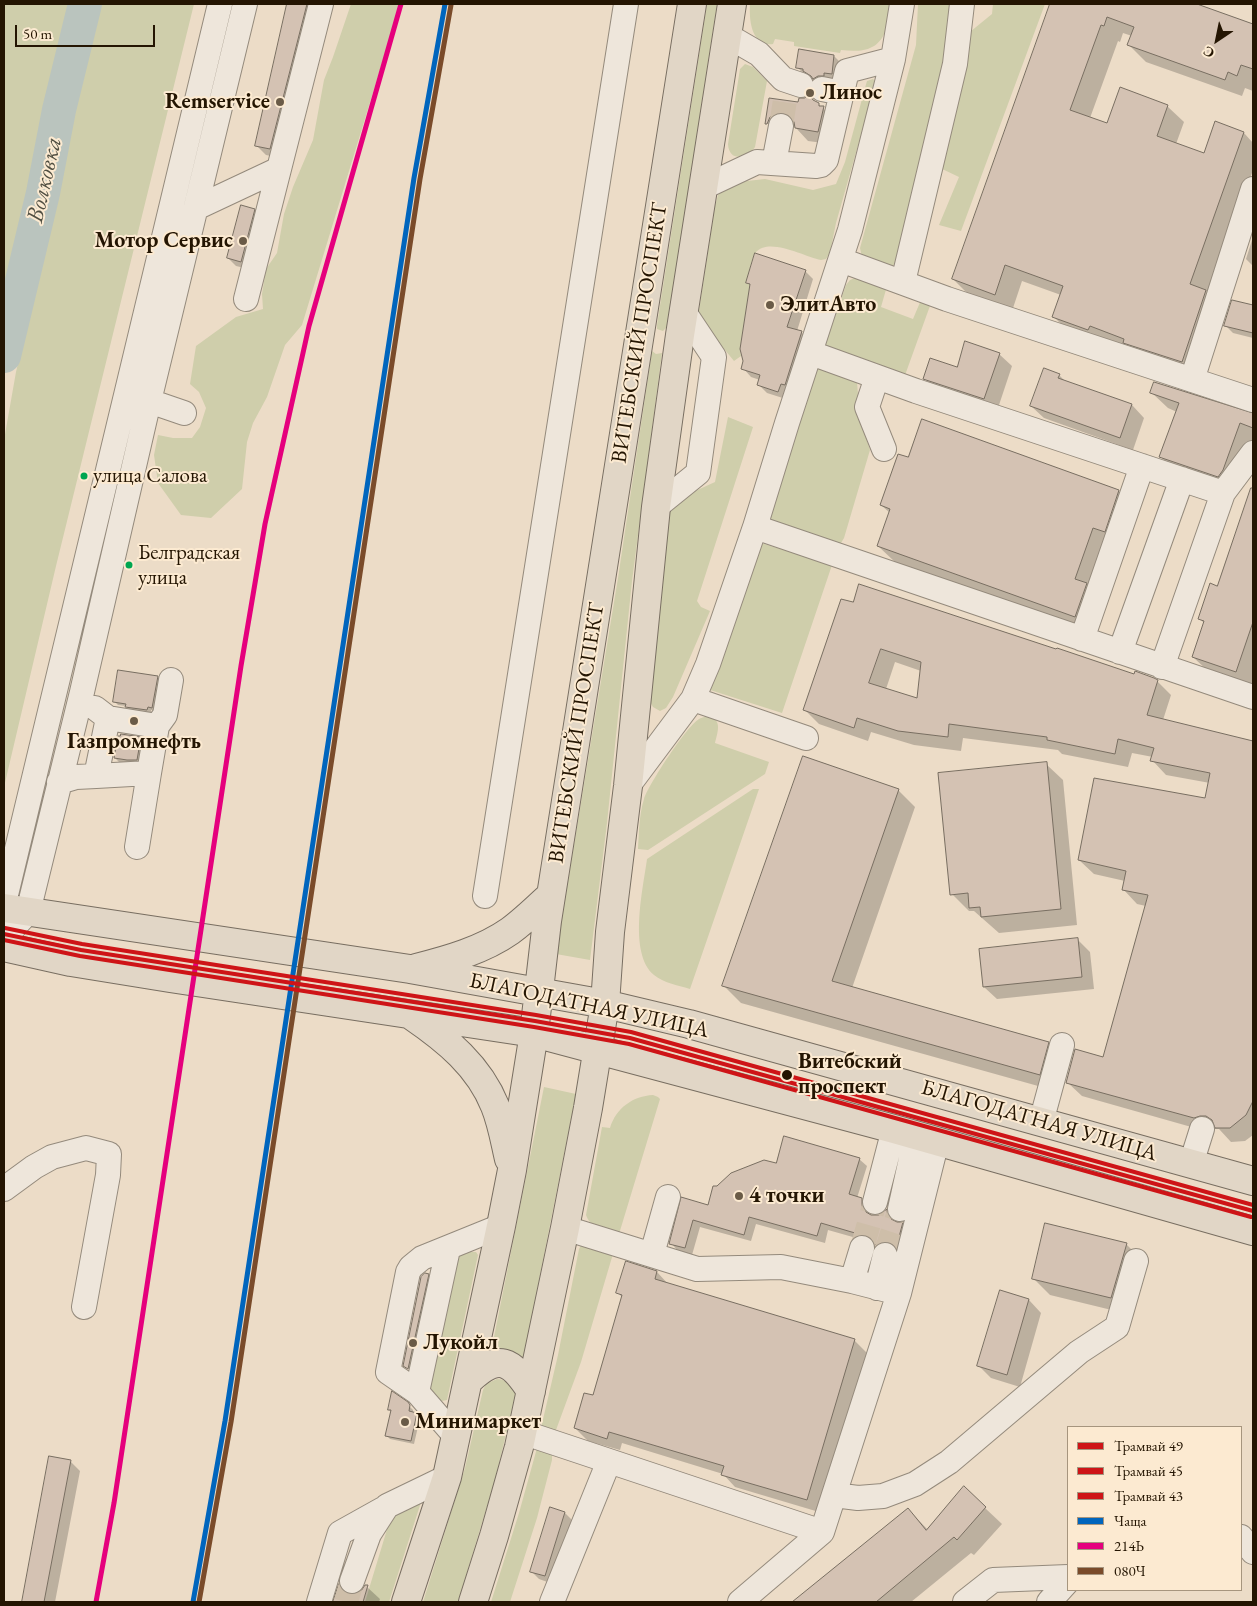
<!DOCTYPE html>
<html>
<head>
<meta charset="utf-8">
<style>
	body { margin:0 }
	#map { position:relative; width:1257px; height:1606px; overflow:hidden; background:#ecdcc7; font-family:"EB Garamond",serif }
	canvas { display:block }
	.frame { position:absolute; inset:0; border:5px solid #241502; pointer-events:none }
	.legend { position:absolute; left:1067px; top:1426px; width:175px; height:165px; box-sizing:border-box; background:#fcead1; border:1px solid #a6957e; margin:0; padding:6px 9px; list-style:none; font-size:15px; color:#241502 }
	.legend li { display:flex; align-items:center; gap:10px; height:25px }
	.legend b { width:25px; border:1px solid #a6957e }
	.north { position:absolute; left:1192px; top:15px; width:50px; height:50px; -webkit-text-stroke:4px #fcead1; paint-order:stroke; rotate:214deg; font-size:14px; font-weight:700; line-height:20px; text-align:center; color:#241502 }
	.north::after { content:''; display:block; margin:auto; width:18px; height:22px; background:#241502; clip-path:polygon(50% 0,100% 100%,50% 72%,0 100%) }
	.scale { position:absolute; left:15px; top:25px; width:140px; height:22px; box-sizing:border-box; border:2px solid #241502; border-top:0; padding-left:6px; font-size:15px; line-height:18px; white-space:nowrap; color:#241502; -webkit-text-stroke:4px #fcead1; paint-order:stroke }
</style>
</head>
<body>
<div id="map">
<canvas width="1257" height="1606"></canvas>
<div class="frame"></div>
<ul class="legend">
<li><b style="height:6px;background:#ce1417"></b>Трамвай 49</li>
<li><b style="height:6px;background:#ce1417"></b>Трамвай 45</li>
<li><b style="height:6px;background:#ce1417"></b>Трамвай 43</li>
<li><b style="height:6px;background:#0065bd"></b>Чаща</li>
<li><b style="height:6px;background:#e5007d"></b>214Ь</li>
<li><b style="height:6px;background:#7a4b2a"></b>080Ч</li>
</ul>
<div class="north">С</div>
<div class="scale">50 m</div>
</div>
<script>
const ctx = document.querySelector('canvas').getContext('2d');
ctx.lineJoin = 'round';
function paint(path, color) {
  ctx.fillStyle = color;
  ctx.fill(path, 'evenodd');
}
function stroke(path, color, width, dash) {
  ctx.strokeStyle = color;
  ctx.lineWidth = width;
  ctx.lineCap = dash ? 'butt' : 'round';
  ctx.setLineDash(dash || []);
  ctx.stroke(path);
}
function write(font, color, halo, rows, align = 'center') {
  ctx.font = font + ' "EB Garamond",serif';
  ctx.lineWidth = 4;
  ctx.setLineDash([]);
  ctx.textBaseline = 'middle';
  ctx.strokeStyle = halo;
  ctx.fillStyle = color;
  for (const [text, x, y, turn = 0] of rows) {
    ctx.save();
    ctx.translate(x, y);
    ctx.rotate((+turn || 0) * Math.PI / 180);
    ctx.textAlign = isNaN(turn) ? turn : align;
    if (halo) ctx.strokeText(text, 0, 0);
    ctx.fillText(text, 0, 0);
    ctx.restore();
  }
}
paint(new Path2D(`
	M4,4H73L4,290Z
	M99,4H194L56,566L4,787V440L16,372Z
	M351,4H400L302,325L285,345L267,397L253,423L247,442L242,489L211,518L181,515L158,483L154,455L158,435L173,438H192L200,427L206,408L199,392L190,384L196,346L236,317L263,309L262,294L266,269L277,253L284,214L293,187L313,140L324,80L333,57Z
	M707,4H717L667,327L663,331L657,329V325Z
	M750,4H890C889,12 889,24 885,32C877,52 859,52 841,50L840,53L794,46V42L775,39L773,44C751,47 749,19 750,4Z
	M918,4H955L951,49L896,263L889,268L862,257L860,248L916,45Z
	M993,4H1045L961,231L939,225L959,177L938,167L965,36L992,14Z
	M745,64L753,67L767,81L755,147C748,158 729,163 728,144L740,69Z
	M873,79L876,82L836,223L830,253L826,259L821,260C805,257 770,237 756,252C751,259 749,274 746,283L750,284L740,349L741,356L734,361L698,317L715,206L718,195L725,187L738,182L765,179L813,190L836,184L845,162L865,88L867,81Z
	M857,277L887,286L881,307L913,319L921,300L931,303L904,378L824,348L846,285L850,280Z
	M652,351L656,354L662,353L632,581L607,823L590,960L556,954L618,578Z
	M817,364L857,382L860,419L870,450L844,538L841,543L839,545L769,520Z
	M728,417L753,427L697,601L701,607L710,611L673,697L666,708L660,711L653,707L649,700L669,503L715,482Z
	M761,543L832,565L782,713L707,689Z
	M706,716C723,718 718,731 715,743L769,762L765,774L648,850L638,849C639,833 639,815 644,799C649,784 686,727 699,719C700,718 705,717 706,716Z
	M753,789H759L690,989C677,985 664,983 654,975C628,953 643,889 647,859Z
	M544,1087L576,1094L523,1361L491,1352Z
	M653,1095L658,1097L660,1099L619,1234L613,1230L612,1231C601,1228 590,1227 586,1215L602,1127L610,1128C616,1108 633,1096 653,1095Z
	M582,1243L615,1247L581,1362L556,1430L553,1432L541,1428L558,1355L579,1249Z
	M470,1252H476L478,1255L447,1400L442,1401C433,1396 430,1391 428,1382L456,1259L461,1255Z
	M497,1379C507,1379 511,1386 516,1393L495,1480L458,1602H423L465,1468L483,1390L486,1384Z
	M537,1448L552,1453V1460L537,1518L510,1602H491L519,1513Z
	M423,1496L389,1602H365L392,1513Z`), '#cfceab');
paint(new Path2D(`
	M288,4H320L280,158L266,155L256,145Z
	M1052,4H1193L1253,25V91L1245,88L1242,96L1146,62L1129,45L1132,36L1123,33L1120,42L1118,41L1090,118L1108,125L1167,106L1184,122L1176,144L1204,154L1244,133L1253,143V170L1209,295L1199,378L1070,333L1053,316L1061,295L1022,281L1012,311L970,296L953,279Z
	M834,56L846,68L844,86L810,80L797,67Z
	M810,97L836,120L831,144L808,141L796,128V125H789L779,136L767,123L770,99L800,104Z
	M254,210L262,218L249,269L236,266L228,258Z
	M1253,237V266L1246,259Z
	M805,271L813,279L797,331L801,332L810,341L786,399L767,393L759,385L760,380L751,377L743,368L751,286L747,282Z
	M1233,301L1253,306V338L1233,333L1225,325Z
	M999,354L1012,366L997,411L937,391L924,378Z
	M1059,375L1066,382L1132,405L1144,418L1133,450L1044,418L1031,406Z
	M1152,393L1253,415V445L1238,486L1176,473L1161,457L1177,412L1168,408Z
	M909,459L1118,491L1135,508L1092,633L895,562L878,546L890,513L881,505Z
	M1253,484V683L1252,687L1209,672L1193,657L1205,624L1199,618L1218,587Z
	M842,600L1157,681L1171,695L1163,720L1253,742V1135L1245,1141L1231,1142L1219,1129H1214L1209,1132L1082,1096L1067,1082L1104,1058L1146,906L1137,904L1123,889L1125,881L1094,874L1079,860L1206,800L1210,783L1166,775L1152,760L1153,757L1132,753L1128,767L1062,754L1058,750L963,738L961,751L914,745L871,732L868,741L819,724L805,710ZM895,662L921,671L918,699L886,689Z
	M158,677L161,681L156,711L151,710V714L130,710L126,706L118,705L115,702Z
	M141,739L144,742L141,763L119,762L115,758Z
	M1046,764L1063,780L1077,925L999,933L974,911H969L952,894Z
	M898,790L915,807L852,988L1048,1043L1065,1060L1056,1091L741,1003L724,986Z
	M1077,939L1090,952L1094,989L997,999L984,987Z
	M859,1159L867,1166L857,1198L861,1199L869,1206L870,1216H880L887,1210L894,1217V1222L902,1223L909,1231L904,1254L896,1248L888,1249L884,1252L875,1242L867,1241L828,1230L825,1243L756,1224L751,1241L700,1227L692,1255L678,1251L671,1243L682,1199L709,1207L777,1165Z
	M1126,1244L1143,1261L1128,1314L1050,1295L1033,1278Z
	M627,1263L657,1272L669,1285L854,1340L867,1353L819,1512L735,1487L723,1474L622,1443L620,1450L588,1441L575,1428L593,1396L623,1298L618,1293Z
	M428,1275L432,1279L412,1371L405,1365Z
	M1029,1300L1041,1313L1020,1387L991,1378L979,1366Z
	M409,1406L413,1410V1413L420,1418L414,1444L390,1439L386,1435L391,1412L389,1410Z
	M50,1457L70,1461L80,1471L55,1602H23Z
	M985,1508L1002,1524L974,1555L971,1553L911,1602H794L908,1509L928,1530Z
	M565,1513L573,1521L553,1584L539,1579L531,1571Z
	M339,1587L348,1595L354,1596L367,1587L380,1599L379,1602H335Z`), '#0003');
stroke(new Path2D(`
	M4,356L43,193L59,110L85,4`), '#bac4be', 34);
const building = new Path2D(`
	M287,4H307L270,149L255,146Z
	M1050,4H1197L1253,24V69L1241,65L1237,76L1228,72L1225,80L1127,45L1134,27L1107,17L1104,26L1101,25L1070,110L1107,123L1120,87L1168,105L1157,136L1204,153L1215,121L1244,132L1190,284L1206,290L1182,362L1123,343L1124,339L1090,326L1088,330L1052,317L1063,286L1005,265L995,295L952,279Z
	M799,49L834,55L832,74L824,73V76H818L813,79L811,76L803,71V69L796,68Z
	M810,95L813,100L819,103V106H824L818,132L795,128L794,122L790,116L783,112L776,113L770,117L767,124H765L769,98L798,102L799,98H804Z
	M241,205L255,209L241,262L227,258Z
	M755,253L806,270L787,327L802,331L785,385L781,384L778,392L757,385L760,375L741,369L743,361L740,349L750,284L746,283Z
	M1232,300L1253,305V333L1224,326Z
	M965,341L1000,353L984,399L923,379L930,358L957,367Z
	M1044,368L1060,374L1058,378L1132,404L1120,438L1030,406Z
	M1154,382L1253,413V428L1240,423L1223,470L1218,477L1159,457L1179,403L1150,393Z
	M922,419L1119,490L1105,532L1093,528L1075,579L1087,583L1075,617L877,546L890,509L880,505L898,454L908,457Z
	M1251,488H1253V622L1236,672L1192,657L1204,621L1198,619L1210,583L1217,586Z
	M859,584L1056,649L1057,648L1134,674L1135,671L1154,678L1158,680L1147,715L1253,741V1101L1246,1115L1230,1128H1215L1212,1120L1206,1116H1200L1194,1118L1066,1083L1075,1049L1103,1057L1148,895L1122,890L1126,871L1078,860L1094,778L1205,798L1210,773L1150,761L1154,748L1118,739L1115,754L1047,740V737L949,724L948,737L898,731L857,718L854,728L803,710L841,599L853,602ZM881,649L921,662L917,698L869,683Z
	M118,670L158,676L152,708L148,707L147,710L125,707L126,704L113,702Z
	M121,734L141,737L137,760H127L114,758L118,736H120Z
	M803,756L899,789L832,981L1049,1042L1040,1075L722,986Z
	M1047,762L1061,909L981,917L980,907L969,908L968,893L950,895L938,773Z
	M1078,938L1082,977L983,987L979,949Z
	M784,1136L860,1158L849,1194L862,1198V1206L866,1212L871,1215H879L887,1209V1214L891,1219L897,1222H903L896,1248L888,1242H881L875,1245L872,1239L866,1235H859L854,1237L855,1233L821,1223L817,1236L749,1217L744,1235L693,1220L685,1248L669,1244L681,1197L708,1205L713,1186H717L731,1173L764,1160L776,1163Z
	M1045,1223L1127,1243L1111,1298L1032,1279Z
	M626,1261L657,1271L655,1279L855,1339L807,1500L721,1475L724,1466L609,1432L607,1439L574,1428L584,1393L593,1395L622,1295L616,1293Z
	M425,1273L429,1274L408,1369L403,1366L421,1277Z
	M1000,1290L1029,1299L1007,1375L977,1366Z
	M392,1391L408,1402L410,1405L409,1411L417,1413L411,1441L385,1436L391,1410H388Z
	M49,1456L71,1460L44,1602H22Z
	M964,1486L986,1507L957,1540L954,1537L876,1602H792L908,1508L926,1530Z
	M550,1507L565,1512L545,1576L530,1572Z
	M339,1584L342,1590L347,1594L354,1595L361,1591L365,1585H368L363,1602H333Z`);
paint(building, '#d4c2b3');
stroke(building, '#786e61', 1);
stroke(new Path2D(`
	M781,126L785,100
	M862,1248L875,1202
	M885,1255L900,1209
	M346,1602L352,1581`), '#cebea9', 24, [24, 12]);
const minor = new Path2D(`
	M728,36L759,54L783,79L801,85
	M822,89L842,93
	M774,163L781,126
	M704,187L757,162L816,166L821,165L826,160L847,71L893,59
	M196,208L279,169L321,4
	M841,260L947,299L1253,400
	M903,282L955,64L962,4
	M246,299L279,169
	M811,353L916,391L1223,493
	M877,377L867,407L884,449
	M1192,380L1253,189
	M149,401L184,413
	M656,507L698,473L714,357L684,312
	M755,527L1253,697
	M1082,639L1142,466
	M1120,652L1182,479
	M1162,667L1223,493L1253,453
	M693,699L806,738
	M157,726L165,715L171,680
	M96,776L149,773L157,726L108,718
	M59,782L76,777L96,776L108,718L95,708
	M628,786L693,699L708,664L755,527L787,423L850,230L893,59L902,4
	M137,847L149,773
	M485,896L626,4
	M4,903L220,4
	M4,938L28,912L82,692L149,401L245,4
	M1041,1122L1062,1045
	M1191,1164L1202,1129
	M4,1189L34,1167L52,1157L86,1148L109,1154L108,1175L84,1307
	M875,1202L894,1129
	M900,1209L916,1136
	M565,1228L697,1269L781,1267L852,1281L899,1293
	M448,1249L417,1392L457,1438
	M652,1254L668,1197
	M852,1281L862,1248
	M877,1288L885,1255
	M417,1392L388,1372L408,1272L411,1267L422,1258L501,1226
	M522,1432L822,1532
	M834,1495L858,1498L883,1496L915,1484L949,1462L1079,1352L1117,1327L1136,1261
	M1241,1537L1253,1552
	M352,1581L369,1534L387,1506L447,1477
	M319,1602L340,1533L383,1509
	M552,1602L609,1461
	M740,1602L822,1532L899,1293L937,1141
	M965,1602L993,1580L1068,1577
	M1049,1602L1068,1581`);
const major = new Path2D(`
	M4,908L410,969L605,1004L689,1024L1253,1181
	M4,947L71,962L170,978L534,1033L894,1129L1253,1231
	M416,968C448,960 483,950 510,931C525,920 538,907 551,895
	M412,1016C447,1040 479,1066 495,1106C502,1123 505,1142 509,1159
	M470,1379C499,1353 511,1360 531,1391
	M406,1602L447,1477L501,1226L512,1170L534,1033L547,921L692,4
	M473,1602L494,1536L519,1447L565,1228L588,1108L605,1004L610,932L628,786L656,507L680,335L732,4`);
stroke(minor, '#948a7c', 26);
stroke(major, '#786e61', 30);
stroke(minor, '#eee6db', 24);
stroke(major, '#e1d6c6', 28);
stroke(new Path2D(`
	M193,1602L225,1421L414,178L445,4`), '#0065bd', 5);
stroke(new Path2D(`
	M96,1602L114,1503L241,666L265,524L309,326L401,4`), '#e5007d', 5);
stroke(new Path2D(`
	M199,1602L231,1422L420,179L451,5`), '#7a4b2a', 5);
stroke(new Path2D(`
	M4,934L81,950L535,1021L630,1038L1253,1211`), '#ce1417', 4);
stroke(new Path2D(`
	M4,940L80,956L534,1027L629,1044L1251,1217`), '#ce1417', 4);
stroke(new Path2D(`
	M5,928L82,944L536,1015L631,1032L1253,1205`), '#ce1417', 4);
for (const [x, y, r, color] of [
	[810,93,5,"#6a5b47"],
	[280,102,5,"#6a5b47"],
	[243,241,5,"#6a5b47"],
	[770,305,5,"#6a5b47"],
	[84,476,4.5,"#00a651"],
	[129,565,4.5,"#00a651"],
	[134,721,5,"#6a5b47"],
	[787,1075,6,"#241502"],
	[739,1196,5,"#6a5b47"],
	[413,1343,5,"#6a5b47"],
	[405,1422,5,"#6a5b47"]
]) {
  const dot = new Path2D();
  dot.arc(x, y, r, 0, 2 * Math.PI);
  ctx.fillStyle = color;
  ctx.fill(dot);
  stroke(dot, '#fcead1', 2);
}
write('21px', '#241502', '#fcead1', [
	["улица Салова",93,476],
	["Белградская",138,553],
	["улица",138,578]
], 'left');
write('bold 22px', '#241502', '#fcead1', [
	["Линос",820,93],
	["Remservice",270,102,"right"],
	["Мотор Сервис",233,241,"right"],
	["ЭлитАвто",780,305],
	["Газпромнефть",134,742,"center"],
	["4 точки",749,1196],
	["Лукойл",423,1343],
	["Минимаркет",415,1422]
], 'left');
write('22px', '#241502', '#fcead1', [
	["ВИТЕБСКИЙ ПРОСПЕКТ",640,333,-81],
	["ВИТЕБСКИЙ ПРОСПЕКТ",577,733,-81],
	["БЛАГОДАТНАЯ УЛИЦА",589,1006,12],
	["БЛАГОДАТНАЯ УЛИЦА",1039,1121,16]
]);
write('bold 22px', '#241502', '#fcead1', [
	["Витебский",798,1062],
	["проспект",798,1087]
], 'left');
write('italic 24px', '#514f42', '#fcead1', [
	["Волковка",45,180,-77]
]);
</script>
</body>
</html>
